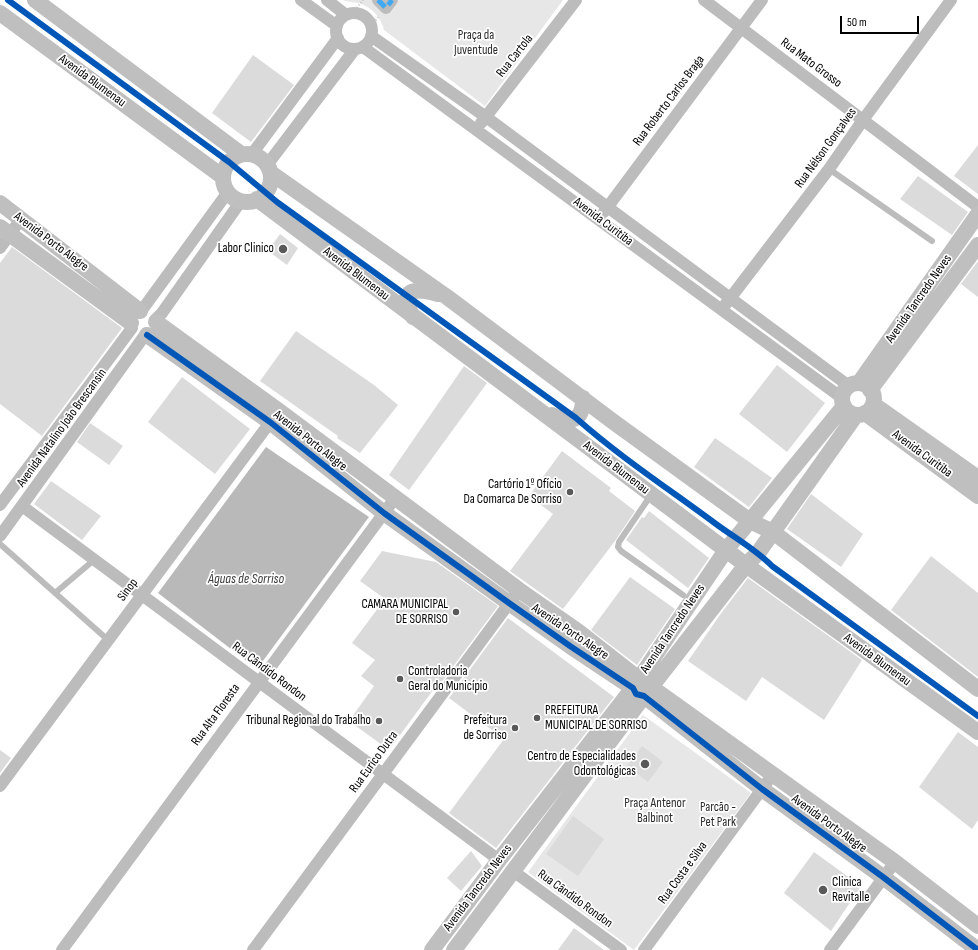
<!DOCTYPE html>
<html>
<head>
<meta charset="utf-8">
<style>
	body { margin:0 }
	#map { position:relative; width:978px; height:950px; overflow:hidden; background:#fff; font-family:"Sofia Sans Condensed",sans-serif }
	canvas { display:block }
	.scale { position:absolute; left:840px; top:16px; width:79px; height:18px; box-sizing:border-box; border:2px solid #000; border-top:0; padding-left:5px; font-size:12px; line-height:14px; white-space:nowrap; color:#000; -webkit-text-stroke:3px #fff; paint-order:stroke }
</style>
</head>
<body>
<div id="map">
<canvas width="978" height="950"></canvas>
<div class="scale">50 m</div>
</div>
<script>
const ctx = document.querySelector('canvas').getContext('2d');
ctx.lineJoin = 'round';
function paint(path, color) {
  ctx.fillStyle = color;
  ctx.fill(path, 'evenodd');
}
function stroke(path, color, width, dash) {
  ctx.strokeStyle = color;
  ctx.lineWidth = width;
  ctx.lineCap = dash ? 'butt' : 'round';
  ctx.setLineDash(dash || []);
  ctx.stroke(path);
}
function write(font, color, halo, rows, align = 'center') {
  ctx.font = font + ' "Sofia Sans Condensed",sans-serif';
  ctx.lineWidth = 3.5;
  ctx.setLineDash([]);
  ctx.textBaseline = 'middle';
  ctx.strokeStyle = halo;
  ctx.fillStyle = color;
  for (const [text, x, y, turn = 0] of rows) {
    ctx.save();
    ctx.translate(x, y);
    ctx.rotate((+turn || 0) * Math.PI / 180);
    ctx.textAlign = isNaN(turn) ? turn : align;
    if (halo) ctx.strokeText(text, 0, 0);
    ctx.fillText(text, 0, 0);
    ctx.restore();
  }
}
paint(new Path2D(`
	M343,0H563L485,106L384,30C381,17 372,8 359,3C354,2 348,2 343,0Z
	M643,715L751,793L634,950L528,872Z`), '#e7e7e7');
paint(new Path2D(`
	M266,447L369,517L257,669L158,593Z`), '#b9b9b9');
paint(new Path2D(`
	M253,55L294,85L251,142L212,113Z
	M978,145V194L954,176Z
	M918,176L968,212L952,235L900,199Z
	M280,234L298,248L287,265L268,251Z
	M12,247L122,328L42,436L0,404V263Z
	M978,261V297L961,284Z
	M296,331L374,385L398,405L360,453L337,438L338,436L260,381Z
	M777,365L825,403L787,452L739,414Z
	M464,366L487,383L409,490L389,475Z
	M182,377L250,429L215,474L148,422Z
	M90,423L123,446L109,465L77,442Z
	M715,438L772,478L749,507L694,467Z
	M562,451L611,488L609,491L635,511L615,541L563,609L510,571L553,514L529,496Z
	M51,481L101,516L82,540L34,504Z
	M811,494L863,534L841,567L787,529Z
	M649,511L709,558L688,588L626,540L642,517L644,518Z
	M382,551L436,562L498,606L441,683L439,682L389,750L349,721L374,686L361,676L375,660L352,643L385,599L360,581Z
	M931,556L978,593V677L891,610Z
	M630,577L675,609L637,665L591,630Z
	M748,578L862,660L824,720L762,677L746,701L688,661L722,612Z
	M508,618L614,697L496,848L449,813L504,739L449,698Z
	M958,732L978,747V820L972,829L919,787Z
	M642,746L663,762L648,782L627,766Z
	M0,750L11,758L0,773Z
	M573,816L604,839L578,876L546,854Z
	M471,851L482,866L461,891L447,878Z
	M814,852L861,886L831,931L784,893Z
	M574,928L604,950H558Z`), '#dbdbdb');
stroke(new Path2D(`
	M355,10L363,0
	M372,25L379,16`), '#c2c2c2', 2, [1, 2]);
stroke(new Path2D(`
	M829,169L932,241
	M651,495L619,542L618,547L621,551L683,595
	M0,544L108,640
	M55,593L94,560`), '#bcbcbc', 6);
stroke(new Path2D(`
	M301,0L337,26
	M327,0L346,15
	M378,0L386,8L392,0
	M704,0L978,207
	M336 31a18 18 0 1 1 36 0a18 18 0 1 1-36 0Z
	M371,36L486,117L849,386
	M363,47L842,398
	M481,123L576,0
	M252,154L338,38
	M267,165L355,49
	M604,212L762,0
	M0,248L21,219
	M725,305L829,169L863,120L951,0
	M142,310L228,192
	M155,320L162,313L241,201
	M0,505L132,328
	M22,506L499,860
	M0,536L145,335
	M0,786L274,417
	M513,871L621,950
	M62,950L395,498
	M253,950L519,590
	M644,950L773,774
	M830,950L895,862`), '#bcbcbc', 12);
stroke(new Path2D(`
	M35,0L241,154
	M0,13L223,177
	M223 178a24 24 0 1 1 48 0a24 24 0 1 1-48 0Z
	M271,173L447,297L615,423L750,521L773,532L978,689
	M257,199L746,565L978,732
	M0,203L140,311
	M0,227L131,323
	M413,317C398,289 414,287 438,294
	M156,322L279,411L519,590L579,632L639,679L648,680L651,687L895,862L978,926
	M147,335L270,422L384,513L509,603L570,646L633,688L636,694L644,696L762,789L883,877L978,950
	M859,383L978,214
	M842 399a16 16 0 1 1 32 0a16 16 0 1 1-32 0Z
	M870,390L978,245
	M873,404L978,478
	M865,413L978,496
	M552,415C572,424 583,421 583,398
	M432,950L499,860L633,688L635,682L639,679L726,550L844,406
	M454,950L644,696L650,691L651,687L746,565L758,553L856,415`), '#bfbfbf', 16);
stroke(new Path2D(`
	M378,0L386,8L392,0`), '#3fa9f5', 5, [10, 5]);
stroke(new Path2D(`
	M8,0L229,162L277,202L576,418C620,457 669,489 716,524C735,538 755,549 772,566L978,716
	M147,335L270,422L384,513L509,603L570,646L633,688L636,694L644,696L762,789L883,877L978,950`), '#0057b8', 6);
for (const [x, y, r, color] of [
	[283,249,5,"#595959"],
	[570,492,4,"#595959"],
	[456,612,4,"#595959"],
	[400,679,4,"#595959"],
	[537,718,4,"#595959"],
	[379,721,4,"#595959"],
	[515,728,4,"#595959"],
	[645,764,5,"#595959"],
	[823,890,5,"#595959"]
]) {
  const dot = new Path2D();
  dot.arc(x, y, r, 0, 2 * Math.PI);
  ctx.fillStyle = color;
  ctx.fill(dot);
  stroke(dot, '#fff', 1.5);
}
write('13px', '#2b2b2b', '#fff', [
	["Praça da",476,36],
	["Juventude",476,51],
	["Praça Antenor",655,804],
	["Balbinot",655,819],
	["Parcão -",718,808],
	["Pet Park",718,823]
]);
write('13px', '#000', '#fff', [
	["Rua Cartola",515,56,-52],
	["Rua Mato Grosso",811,63,37],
	["Avenida Blumenau",92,81,36],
	["Rua Roberto Carlos Braga",669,101,-53],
	["Rua Nélson Gonçalves",826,148,-54],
	["Avenida Curitiba",603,222,37],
	["Avenida Porto Alegre",51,242,37],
	["Avenida Blumenau",356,274,37],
	["Avenida Tancredo Neves",919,299,-55],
	["Avenida Natalino João Brescansin",62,428,-54],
	["Avenida Porto Alegre",310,441,38],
	["Avenida Curitiba",922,454,36],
	["Avenida Blumenau",616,468,37],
	["Sinop",128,590,-53],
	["Avenida Tancredo Neves",673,629,-56],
	["Avenida Porto Alegre",570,632,34],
	["Avenida Blumenau",877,660,36],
	["Rua Cândido Rondon",269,672,37],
	["Rua Alta Floresta",216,715,-54],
	["Rua Eurico Dutra",374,762,-54],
	["Avenida Porto Alegre",829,824,36],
	["Rua Costa e Silva",683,873,-54],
	["Avenida Tancredo Neves",478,888,-53],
	["Rua Cândido Rondon",575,899,36]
]);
write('13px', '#000', '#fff', [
	["Labor Clinico",274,249],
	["Cartório 1º Ofício",562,485],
	["Da Comarca De Sorriso",562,500],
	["CAMARA MUNICIPAL",448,605],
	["DE SORRISO",448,620],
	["Controladoria",408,672,"left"],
	["Geral do Município",408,687,"left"],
	["PREFEITURA",545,711,"left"],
	["MUNICIPAL DE SORRISO",545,726,"left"],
	["Tribunal Regional do Trabalho",371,721],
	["Prefeitura",507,721],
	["de Sorriso",507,736],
	["Centro de Especialidades",636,757],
	["Odontológicas",636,772],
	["Clinica",832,883,"left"],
	["Revitalle",832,898,"left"]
], 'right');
write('italic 14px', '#3c3c3c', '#fff', [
	["Águas de Sorriso",246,579]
]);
</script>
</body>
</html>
